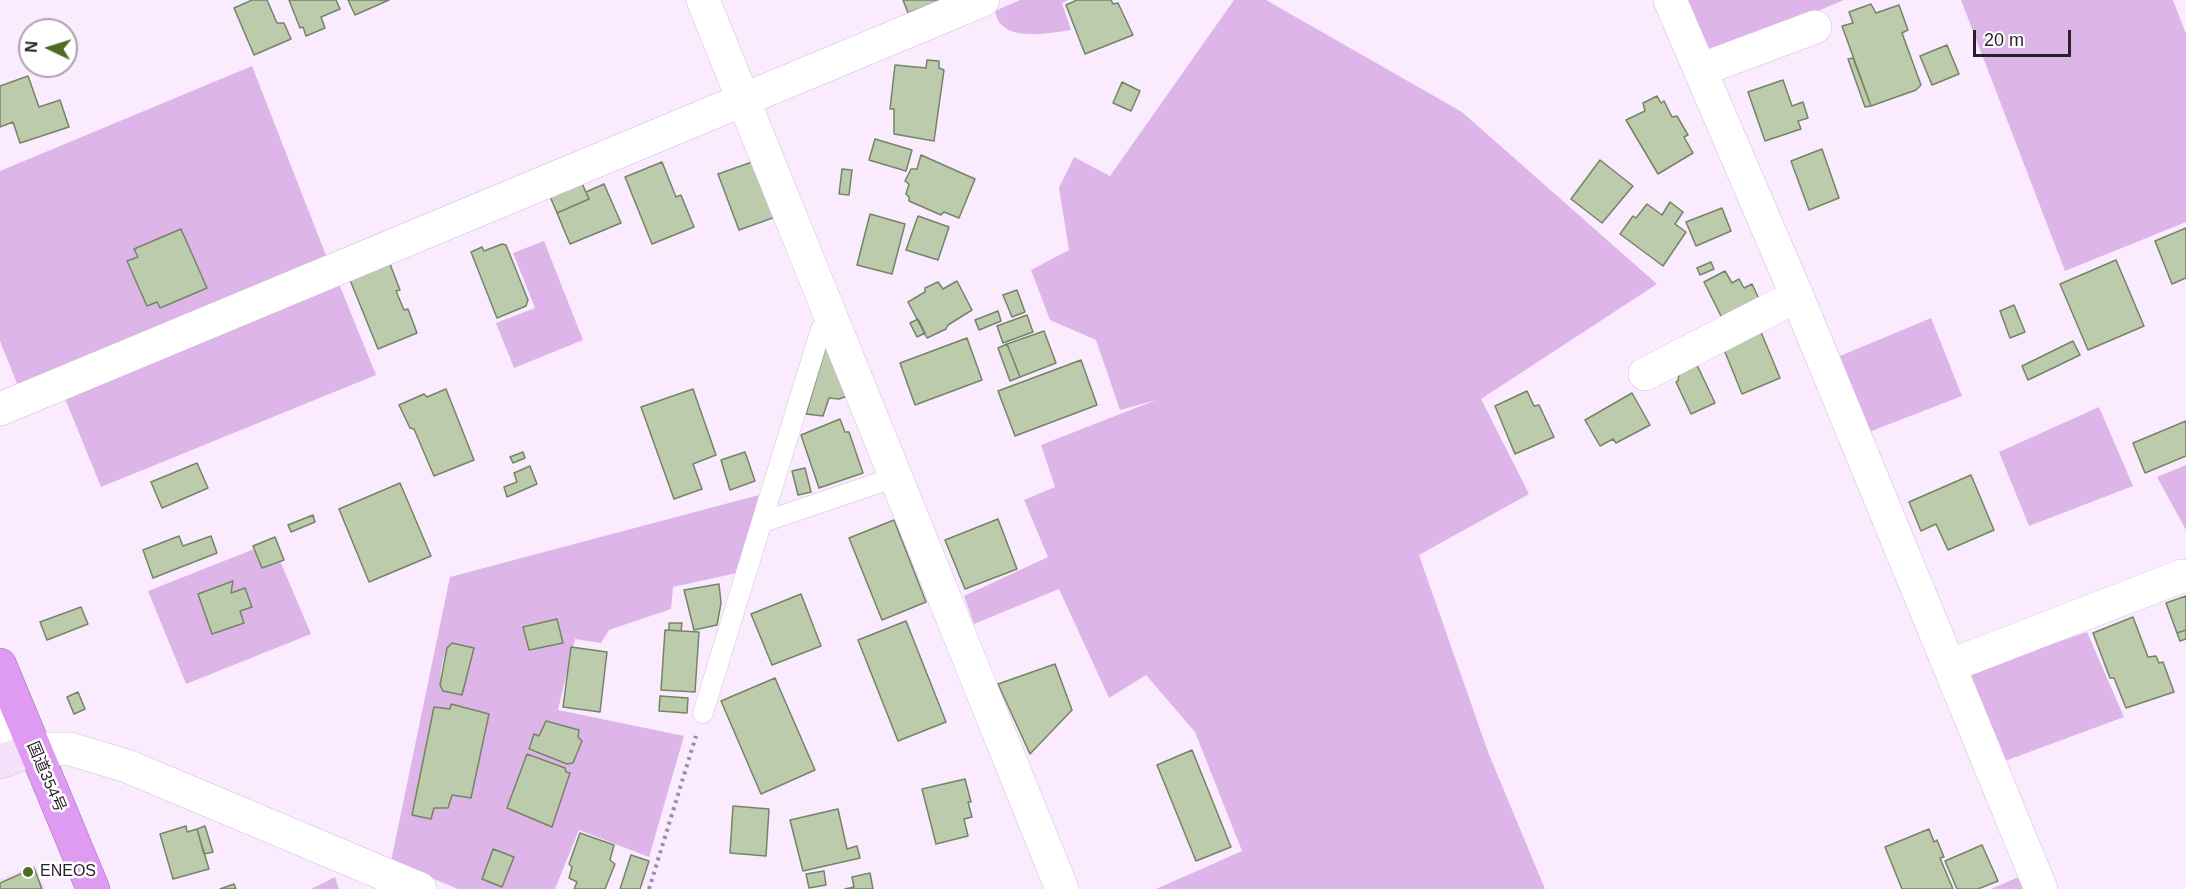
<!DOCTYPE html>
<html>
<head>
<meta charset="utf-8">
<style>
	body { margin:0 }
	#map { position:relative; width:2186px; height:889px; overflow:hidden; background:#faecfe; font-family:Helvetica,sans-serif }
	canvas { display:block }
	.north { position:absolute; left:18px; top:18px; width:60px; height:60px; box-sizing:border-box; background:#fff; border:2px solid #a9a5aa; border-radius:50%; rotate:274deg; font-size:16px; font-weight:700; line-height:24px; text-align:center; color:#281f2a }
	.north::after { content:''; display:block; margin:auto; width:21px; height:27px; background:#4e6c21; clip-path:polygon(50% 0,100% 100%,50% 72%,0 100%) }
	.scale { position:absolute; left:1973px; top:30px; width:98px; height:27px; box-sizing:border-box; border:3px solid #281f2a; border-top:0; padding-left:8px; font-size:18px; line-height:21px; white-space:nowrap; color:#281f2a; -webkit-text-stroke:4px #fff; paint-order:stroke }
</style>
</head>
<body>
<div id="map">
<canvas width="2186" height="889"></canvas>
<div class="north">N</div>
<div class="scale">20 m</div>
</div>
<script>
const ctx = document.querySelector('canvas').getContext('2d');
ctx.lineJoin = 'round';
function paint(path, color) {
  ctx.fillStyle = color;
  ctx.fill(path, 'evenodd');
}
function stroke(path, color, width, dash) {
  ctx.strokeStyle = color;
  ctx.lineWidth = width;
  ctx.lineCap = dash ? 'butt' : 'round';
  ctx.setLineDash(dash || []);
  ctx.stroke(path);
}
function write(font, color, halo, rows, align = 'center') {
  ctx.font = font + ' Helvetica,"Noto Sans JP",sans-serif';
  ctx.lineWidth = 5;
  ctx.setLineDash([]);
  ctx.textBaseline = 'middle';
  ctx.strokeStyle = halo;
  ctx.fillStyle = color;
  for (const [text, x, y, turn = 0] of rows) {
    ctx.save();
    ctx.translate(x, y);
    ctx.rotate((+turn || 0) * Math.PI / 180);
    ctx.textAlign = isNaN(turn) ? turn : align;
    if (halo) ctx.strokeText(text, 0, 0);
    ctx.fillText(text, 0, 0);
    ctx.restore();
  }
}
paint(new Path2D(`
	M35,865L45,889H0V879Z`), '#f5defb');
paint(new Path2D(`
	M1020,0H1068L1062,3L1071,30C1049,33 1000,44 995,11Z
	M1234,0H1266L1462,112L1657,284L1481,399L1529,494L1419,555L1488,752L1545,889H1156L1242,851L1195,732L1146,675L1109,698L1059,589L974,624L964,596L1048,557L1024,500L1055,487L1041,445L1156,400L1120,410L1096,340L1050,320L1031,270L1069,250L1059,188L1074,157L1110,176Z
	M1685,0H1844L1724,50L1706,47Z
	M1961,0H2173L2186,34V222L2065,271Z
	M252,66L327,258L18,386L0,341V171ZM181,229L207,288L160,308L157,302L147,306L127,262L138,257L135,250Z
	M544,241L583,340L514,368L496,323L535,308L513,253Z
	M337,279L376,375L101,487L64,396Z
	M1931,318L1962,396L1869,432L1840,356Z
	M2099,407L2133,486L2029,526L1999,452Z
	M2186,465V530L2157,477Z
	M759,495L737,573L673,587L671,609L609,630L601,643L575,639L558,710L684,736L649,857L579,830L555,889H458L391,861L450,577ZM556,619L562,643L529,650L523,627ZM452,643L474,649L462,695L443,691C437,680 443,651 452,643ZM451,704L489,714L471,798L452,795L448,808H434L431,819L412,815L434,707L450,709ZM546,721L579,730L578,737L582,741L573,763L567,764L529,750L534,734L539,736ZM528,754L565,768L566,772L570,774L552,827L507,808ZM493,849L514,857L502,887L482,879Z
	M272,542L311,634L186,684L148,591ZM232,581L231,593L252,607L240,611L244,623L212,634L198,594Z
	M2087,632L2124,717L2005,761L1969,673Z
	M2023,875L2029,889H1991Z
	M335,877L339,889H311Z`), '#ddb5e8');
const building = new Path2D(`
	M252,0H267L277,23H284L291,39L254,55L234,8Z
	M289,0H336L340,9L321,17L325,28L306,36L303,27L300,28Z
	M348,0H389L355,15Z
	M903,0H940V1L908,13Z
	M1077,0H1111L1113,4L1118,3L1133,35L1085,54L1066,5Z
	M1871,4L1876,13L1899,5L1908,30L1902,33L1921,85L1916,90L1871,106L1842,26L1853,23L1849,12Z
	M1947,45L1959,74L1932,85L1920,56Z
	M1853,58L1871,106L1865,107L1848,59Z
	M927,60L939,61V68L944,70L934,141L894,134V109H890L895,65L926,68Z
	M28,76L39,107L60,100L69,127L20,143L13,122L0,127V86Z
	M1783,80L1792,106L1803,102L1808,118L1798,121L1801,129L1765,141L1748,92Z
	M1122,82L1140,91L1131,111L1113,103Z
	M1657,96L1661,103L1664,101L1672,117L1677,116L1688,135L1684,137L1693,153L1658,174L1626,120L1645,111L1643,103Z
	M875,139L912,150L906,171L869,160Z
	M1822,149L1839,198L1809,210L1791,161Z
	M921,155L975,179L959,218L944,212L941,215L909,201V197L906,194L909,184L905,181L911,169H917Z
	M1600,160L1633,186L1602,223L1571,199Z
	M662,162L676,197L681,195L694,227L652,244L625,177Z
	M752,162L778,216L739,230L718,174Z
	M842,169L852,170L849,195L839,194Z
	M581,181L589,199L557,213L549,194Z
	M604,184L621,223L570,244L557,213L589,199L586,192Z
	M1670,202L1683,212L1675,224L1686,232L1663,266L1620,234L1633,216L1636,218L1647,204L1662,215Z
	M1722,208L1731,231L1696,246L1686,222Z
	M870,214L905,224L892,274L857,265Z
	M918,216L949,227L938,260L906,250Z
	M2186,228V278L2172,284L2155,241Z
	M181,229L207,288L160,308L157,302L147,306L127,261L138,257L134,249Z
	M502,244L506,245L528,300L526,306L497,318L471,252L482,247L484,251Z
	M2116,260L2144,326L2088,350L2060,284Z
	M1711,262L1714,269L1700,275L1697,268Z
	M390,264L400,290L396,291L404,310L408,309L417,333L378,349L350,280Z
	M1725,271L1732,283L1739,279L1744,288L1752,284L1759,299L1722,318L1704,282Z
	M957,281L972,310L948,325L946,329L927,338L908,302L925,292V288L938,282L943,289Z
	M1017,290L1025,312L1012,317L1003,295Z
	M2014,305L2025,332L2010,338L2000,311Z
	M998,311L1001,321L979,330L975,320Z
	M1027,315L1033,332L1003,343L997,326Z
	M918,319L925,333L917,337L910,323Z
	M1044,331L1056,363L1020,377L1007,344Z
	M1761,332L1780,378L1742,394L1723,347Z
	M967,338L982,380L915,405L900,363Z
	M2073,341L2080,355L2028,380L2022,366Z
	M827,343L850,395L839,399L829,398L823,416L806,414Z
	M1007,344L1020,377L1010,381L998,348Z
	M1081,360L1097,405L1015,436L998,391Z
	M1697,365L1715,403L1691,414L1676,382L1678,381L1679,374Z
	M446,389L474,460L434,476L414,429L410,428L399,405L424,394L427,397Z
	M693,389L716,455L693,464L702,489L674,499L641,407Z
	M1527,391L1534,406L1539,405L1554,437L1515,454L1495,406Z
	M1632,393L1650,425L1616,443L1613,439L1600,446L1585,420Z
	M840,419L845,432H849L863,473L819,488L801,435Z
	M2186,421V456L2145,473L2133,443Z
	M523,452L525,458L513,463L510,457Z
	M745,452L755,481L730,490L721,460Z
	M197,463L208,488L162,508L151,482Z
	M530,466L537,484L507,497L504,487L517,482L514,473Z
	M805,468L811,492L798,495L792,471Z
	M1971,475L1994,530L1948,550L1936,524L1921,531L1909,502Z
	M400,483L431,556L369,582L339,509Z
	M313,515L315,522L291,532L288,525Z
	M998,519L1017,569L965,589L945,540Z
	M894,520L926,602L882,620L849,538Z
	M179,536L183,546L211,536L217,553L153,578L143,550Z
	M275,537L284,560L262,568L253,546Z
	M233,581L231,593L245,588L252,607L240,611L244,623L212,634L198,594Z
	M719,584L721,603L717,625L694,630L684,590Z
	M801,594L821,646L772,665L751,614Z
	M2186,596V630L2177,633L2166,603Z
	M81,607L88,624L47,640L40,622Z
	M2133,617L2148,657L2156,656L2159,663L2163,662L2174,692L2126,708L2114,678H2110L2093,633Z
	M557,619L563,643L529,650L523,627Z
	M906,621L946,722L898,741L858,640Z
	M669,623H682L681,631L669,630Z
	M665,630L699,632L695,692L661,690Z
	M2186,630V639L2180,641L2177,633Z
	M452,643L474,648L462,695L443,691L440,685L447,648Z
	M571,647L607,652L600,712L563,707Z
	M1055,664L1072,710L1030,754L998,684Z
	M775,678L815,770L761,794L721,701Z
	M78,692L85,709L74,714L67,697Z
	M660,696L688,698L687,713L659,711Z
	M451,704L489,714L471,798L452,795L448,808H434L431,819L412,815L434,707L450,709Z
	M546,721L579,730L578,737L582,741L573,763L567,764L529,749L534,734L539,736Z
	M1192,750L1231,847L1196,861L1157,765Z
	M527,754L565,768L566,772L570,773L552,827L507,808Z
	M965,779L971,802H968L972,817L964,819L968,836L936,844L922,789Z
	M733,806L769,809L766,856L730,853Z
	M838,809L847,849L857,846L860,858L803,871L790,820Z
	M186,826L187,832L197,829L209,869L173,879L160,834Z
	M205,826L213,852L204,854L197,829Z
	M1929,829L1934,842L1937,840L1944,857L1940,858L1953,889H1902L1885,847Z
	M580,833L614,845L610,860L615,864L605,889H574L577,882L569,878L572,867L569,864Z
	M1982,845L1998,881L1978,889H1957L1945,861Z
	M493,849L514,857L502,887L482,879Z
	M631,855L649,861L640,889H620Z
	M34,868L42,889H0V883Z
	M824,871L826,885L809,888L806,874Z
	M870,873L873,889H845L854,887L852,877Z
	M234,884L236,889H220Z`);
paint(building, '#bbcbab');
stroke(building, '#758466', 1.5);
const lane = new Path2D(`
	M763,522L896,477
	M703,713L821,329L834,323`);
const street = new Path2D(`
	M703,0L1062,889
	M1670,0L1797,296L2041,889
	M1700,70L1815,27
	M1645,374L1797,296
	M0,409L983,0
	M1949,666L2182,576
	M0,722L34,749H70L127,766L420,889`);
const secondary = new Path2D(`
	M0,762L34,749`);
const highway = new Path2D(`
	M0,665L93,889`);
stroke(lane, '#d3bcda', 21);
stroke(street, '#d3bcda', 34);
stroke(secondary, '#d3bcda', 34);
stroke(highway, '#9f6fab', 34);
stroke(new Path2D(`
	M649,889L696,736`), '#998e9c', 4, [3, 4.5]);
stroke(lane, '#fff', 20);
stroke(street, '#fff', 33);
stroke(secondary, '#f5e1fb', 33);
stroke(highway, '#df9af1', 33);
for (const [x, y, r, color] of [
	[28,872,6,"#4e6c21"]
]) {
  const dot = new Path2D();
  dot.arc(x, y, r, 0, 2 * Math.PI);
  ctx.fillStyle = color;
  ctx.fill(dot);
  stroke(dot, '#fff', 2);
}
write('16px', '#281f2a', '#fff', [
	["国道354号",46,777,67]
]);
write('16px', '#281f2a', '#fff', [
	["ENEOS",40,872]
], 'left');
</script>
</body>
</html>
